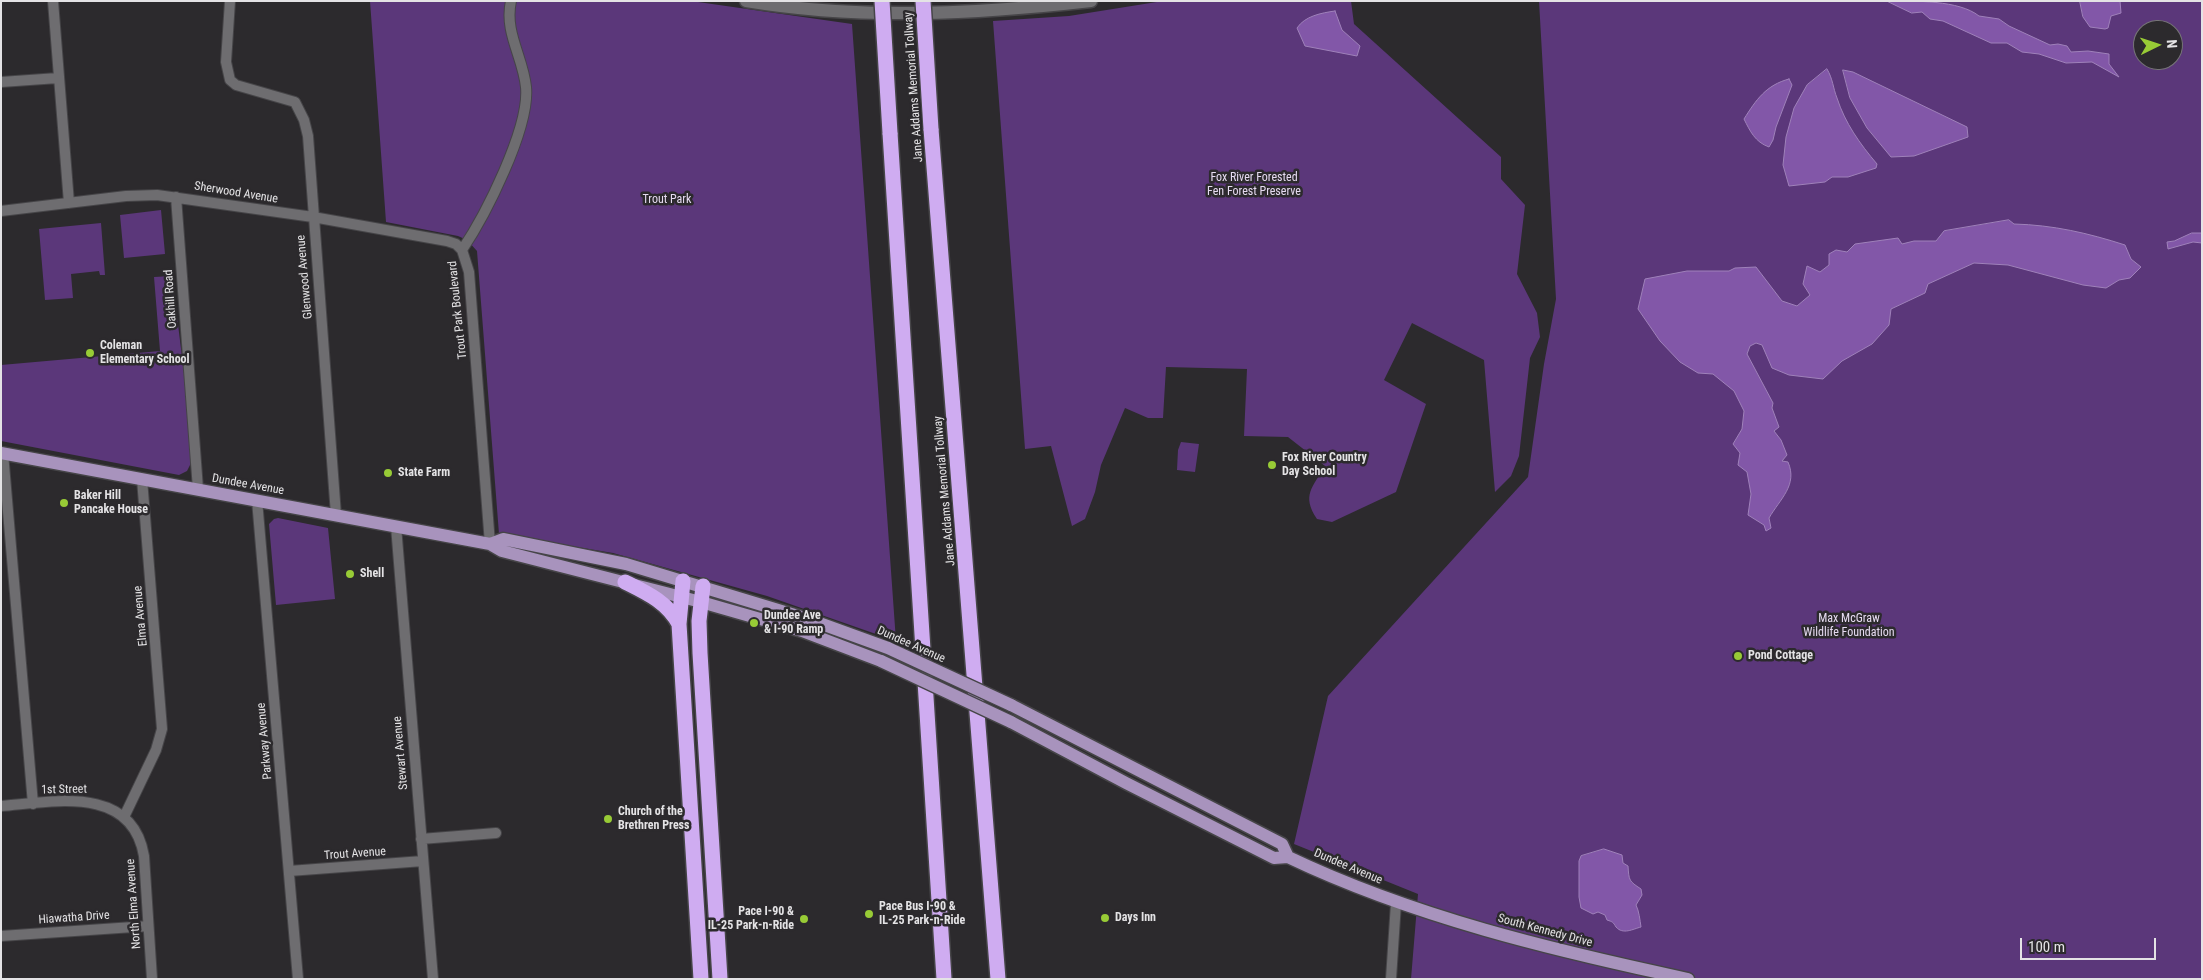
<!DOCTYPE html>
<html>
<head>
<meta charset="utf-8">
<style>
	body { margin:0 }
	#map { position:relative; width:2203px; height:980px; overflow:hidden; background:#2c2a2d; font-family:"Roboto Condensed",sans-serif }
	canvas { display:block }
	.frame { position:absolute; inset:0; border:2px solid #e4e3e5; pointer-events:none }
	.north { position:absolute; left:2133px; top:20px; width:50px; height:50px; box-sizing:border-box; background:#2c2a2d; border:1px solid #767477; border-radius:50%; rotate:86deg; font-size:14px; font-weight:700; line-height:20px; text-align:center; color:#e4e3e5 }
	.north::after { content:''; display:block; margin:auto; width:18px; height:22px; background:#98cb36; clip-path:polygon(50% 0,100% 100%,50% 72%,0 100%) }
	.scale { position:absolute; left:2020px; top:938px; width:136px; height:22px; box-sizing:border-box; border:2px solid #e4e3e5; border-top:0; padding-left:6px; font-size:15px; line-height:18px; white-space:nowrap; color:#e4e3e5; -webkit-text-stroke:4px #2c2a2d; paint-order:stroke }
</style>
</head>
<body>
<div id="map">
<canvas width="2203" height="980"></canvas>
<div class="frame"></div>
<div class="north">N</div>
<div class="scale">100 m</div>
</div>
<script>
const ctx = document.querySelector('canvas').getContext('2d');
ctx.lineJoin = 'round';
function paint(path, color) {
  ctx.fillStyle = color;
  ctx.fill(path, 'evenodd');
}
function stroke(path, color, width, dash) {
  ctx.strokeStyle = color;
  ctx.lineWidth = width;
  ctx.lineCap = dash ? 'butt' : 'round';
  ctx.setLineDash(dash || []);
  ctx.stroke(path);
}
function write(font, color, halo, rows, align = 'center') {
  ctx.font = font + ' "Roboto Condensed",sans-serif';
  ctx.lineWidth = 5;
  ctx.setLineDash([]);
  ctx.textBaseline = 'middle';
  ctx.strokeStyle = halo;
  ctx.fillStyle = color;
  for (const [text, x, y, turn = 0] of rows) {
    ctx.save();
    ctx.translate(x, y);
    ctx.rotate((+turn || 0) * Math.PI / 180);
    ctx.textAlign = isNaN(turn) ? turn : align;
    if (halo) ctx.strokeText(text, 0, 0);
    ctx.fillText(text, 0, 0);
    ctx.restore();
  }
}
paint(new Path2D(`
	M370,1H691L852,24L896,641L767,596L613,553L499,534L477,251L467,240L458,236L386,222Z
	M1163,1H1351L1354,24L1501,157V179L1525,205L1517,274L1537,313L1540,337L1530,358L1519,456L1511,476L1495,492L1484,360L1412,323L1384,380L1426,404L1396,492L1332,522L1317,519C1301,495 1313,487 1325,466L1288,437L1244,436L1247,369L1166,367L1163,418H1148L1125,408L1101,465L1095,492L1085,519L1072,526L1051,446L1025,449L993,21L1069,16Z
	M1539,1H2202V979H1411L1418,894L1294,844L1328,696L1528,477L1544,364L1556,299ZM2143,30H2173V60H2143Z
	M161,210L165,254L124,258L120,215Z
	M101,223L105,275H100L99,271L71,274L73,298L45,300L39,229Z
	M172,276L184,373L191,463L187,471L179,475L1,441V365L160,351L154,277Z
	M1181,442L1199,444L1195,472L1177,470L1178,450Z
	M278,518L328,528L335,599L276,605L269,524L274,519Z`), '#5b377a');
const water = new Path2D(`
	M1887,1C1915,1 1959,0 1979,16L1999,19L2009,26L2050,45L2058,44L2067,46L2071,52L2088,51L2109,54V64L2119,77L2092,62L2066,63L2039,54L2022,52L2007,43H1991L1943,21L1930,19L1922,12L1912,13Z
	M2080,1H2120L2121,13L2111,16L2108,28L2105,29L2090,27L2083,17Z
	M1335,11L1342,30L1360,46L1357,56L1305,46L1297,28C1305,16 1321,13 1335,11Z
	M1827,69C1833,79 1833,88 1837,98C1845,123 1860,144 1877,164L1876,168L1848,177H1832L1825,182L1789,186L1783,165L1786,137L1794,108L1807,85Z
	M1843,70L1853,72L1967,127L1968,137L1914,156L1891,157L1867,128L1850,98Z
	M1789,79L1792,85L1776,127L1773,140L1769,147C1755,142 1750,131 1744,119C1756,100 1766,85 1789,79Z
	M2009,220L2014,224C2053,225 2088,233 2125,245L2131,259L2141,267L2130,278L2119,280L2106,288L2083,285L2008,265L1974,263L1928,284L1925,293L1891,309L1889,325L1872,344L1842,361L1823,379L1789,375L1772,368L1762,345L1756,343L1750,346L1747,354L1773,403L1772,408L1779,427L1774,431L1781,440L1787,455L1782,461L1788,462C1798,485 1780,499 1769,518L1771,528L1766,531L1764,525L1748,515L1751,494L1747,472L1738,465L1740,453L1733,444L1742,429L1744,411L1734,391L1713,374L1698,373L1680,362L1660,341L1638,309L1645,279L1687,271H1729L1735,268L1756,267L1782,301L1797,306L1810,295L1803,284L1807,266L1820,272L1829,265V254L1836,250L1847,252L1855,244L1898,238L1902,244L1914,241H1936L1944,231Z
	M2192,233H2202V243L2193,242L2168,249L2167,242L2174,241Z
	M1604,849L1622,855L1623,863L1628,866C1629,881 1629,881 1641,889L1642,895L1636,905C1639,911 1640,920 1641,927C1633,929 1623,935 1616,927C1613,922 1613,922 1607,920L1605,915L1598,912L1593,914L1581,908L1579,897V861L1581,856Z`);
paint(water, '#8257a8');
stroke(water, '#9f81ba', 1);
const street = new Path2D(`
	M53,1L69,203
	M230,1L226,62L230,80L236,85L295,102L304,120L308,136L336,515
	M1,82L58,78
	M176,197L198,489
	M1,211L126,196L157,195L313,217L447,241L456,244L462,250
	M3,453L33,804
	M257,500L298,979
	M396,526L433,979
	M490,544L469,272L462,250C485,216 530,128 526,87C523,57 504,32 511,1
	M1,806C52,802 132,784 144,856L152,979
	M124,817L156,750L162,729L142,479
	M421,839L496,833
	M289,871L423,861
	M1,936L148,926
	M1391,979L1396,903`);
const secondary = new Path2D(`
	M746,1C860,20 977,14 1091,1`);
const primary = new Path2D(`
	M1,453L490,544L502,551L701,602L802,631L881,661
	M490,544L503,539L626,564L808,619L888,648
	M1011,705L1282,844L1288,857
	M1011,722L1126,783L1274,858L1288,857C1414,917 1552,950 1688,979`);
const highway = new Path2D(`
	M931,129L998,979
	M890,133L944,979
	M683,581L679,624L701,979
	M625,582C647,593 667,602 679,624
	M703,586L699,621L700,653L720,979`);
stroke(street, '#464548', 12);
stroke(secondary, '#464548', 15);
stroke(primary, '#464548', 15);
stroke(highway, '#464548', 18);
stroke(street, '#6e6d70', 10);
stroke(secondary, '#6e6d70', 12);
stroke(primary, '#a893bd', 12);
stroke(highway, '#cfacf1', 15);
const primaryBridge = new Path2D(`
	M888,648L1011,705
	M881,661L1011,722`);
const highwayBridge = new Path2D(`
	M882,1L890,133
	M923,1L931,129`);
stroke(primaryBridge, '#464548', 15, []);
stroke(highwayBridge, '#464548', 18, []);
stroke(primaryBridge, '#a893bd', 12);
stroke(highwayBridge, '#cfacf1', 15);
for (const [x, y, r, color] of [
	[90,353,5,"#98cb36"],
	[1272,465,5,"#98cb36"],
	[388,473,5,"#98cb36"],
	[64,503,5,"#98cb36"],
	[350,574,5,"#98cb36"],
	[754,623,5,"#98cb36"],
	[1738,656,5,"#98cb36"],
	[608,819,5,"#98cb36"],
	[869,914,5,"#98cb36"],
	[1105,918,5,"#98cb36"],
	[804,919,5,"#98cb36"]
]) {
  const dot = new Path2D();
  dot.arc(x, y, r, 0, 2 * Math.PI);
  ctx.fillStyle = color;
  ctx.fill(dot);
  stroke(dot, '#2c2a2d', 2);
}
write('12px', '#e4e3e5', '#2c2a2d', [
	["Jane Addams Memorial Tollway",914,87,-94],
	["Sherwood Avenue",236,193,9],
	["Glenwood Avenue",305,277,-95],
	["Oakhill Road",171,299,-94],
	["Trout Park Boulevard",458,310,-96],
	["Dundee Avenue",248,485,10],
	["Jane Addams Memorial Tollway",945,491,-95],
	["Elma Avenue",141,616,-95],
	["Dundee Avenue",911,645,24],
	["Parkway Avenue",265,741,-95],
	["Stewart Avenue",401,753,-95],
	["1st Street",64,790,-1],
	["Trout Avenue",355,854,-4],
	["Dundee Avenue",1348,867,23],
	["North Elma Avenue",134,904,-94],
	["Hiawatha Drive",74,918,-4],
	["South Kennedy Drive",1545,931,15]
]);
write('12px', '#e6dbf1', '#2c2a2d', [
	["Fox River Forested",1254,178],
	["Fen Forest Preserve",1254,192],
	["Trout Park",667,200],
	["Max McGraw",1849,619],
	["Wildlife Foundation",1849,633]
]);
write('bold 12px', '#e4e3e5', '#2c2a2d', [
	["Coleman",100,346],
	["Elementary School",100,360],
	["Fox River Country",1282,458],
	["Day School",1282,472],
	["State Farm",398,473],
	["Baker Hill",74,496],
	["Pancake House",74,510],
	["Shell",360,574],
	["Dundee Ave",764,616],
	["& I-90 Ramp",764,630],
	["Pond Cottage",1748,656],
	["Church of the",618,812],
	["Brethren Press",618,826],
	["Pace Bus I-90 &",879,907],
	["IL-25 Park-n-Ride",879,921],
	["Pace I-90 &",794,912,"right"],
	["IL-25 Park-n-Ride",794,926,"right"],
	["Days Inn",1115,918]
], 'left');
</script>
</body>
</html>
